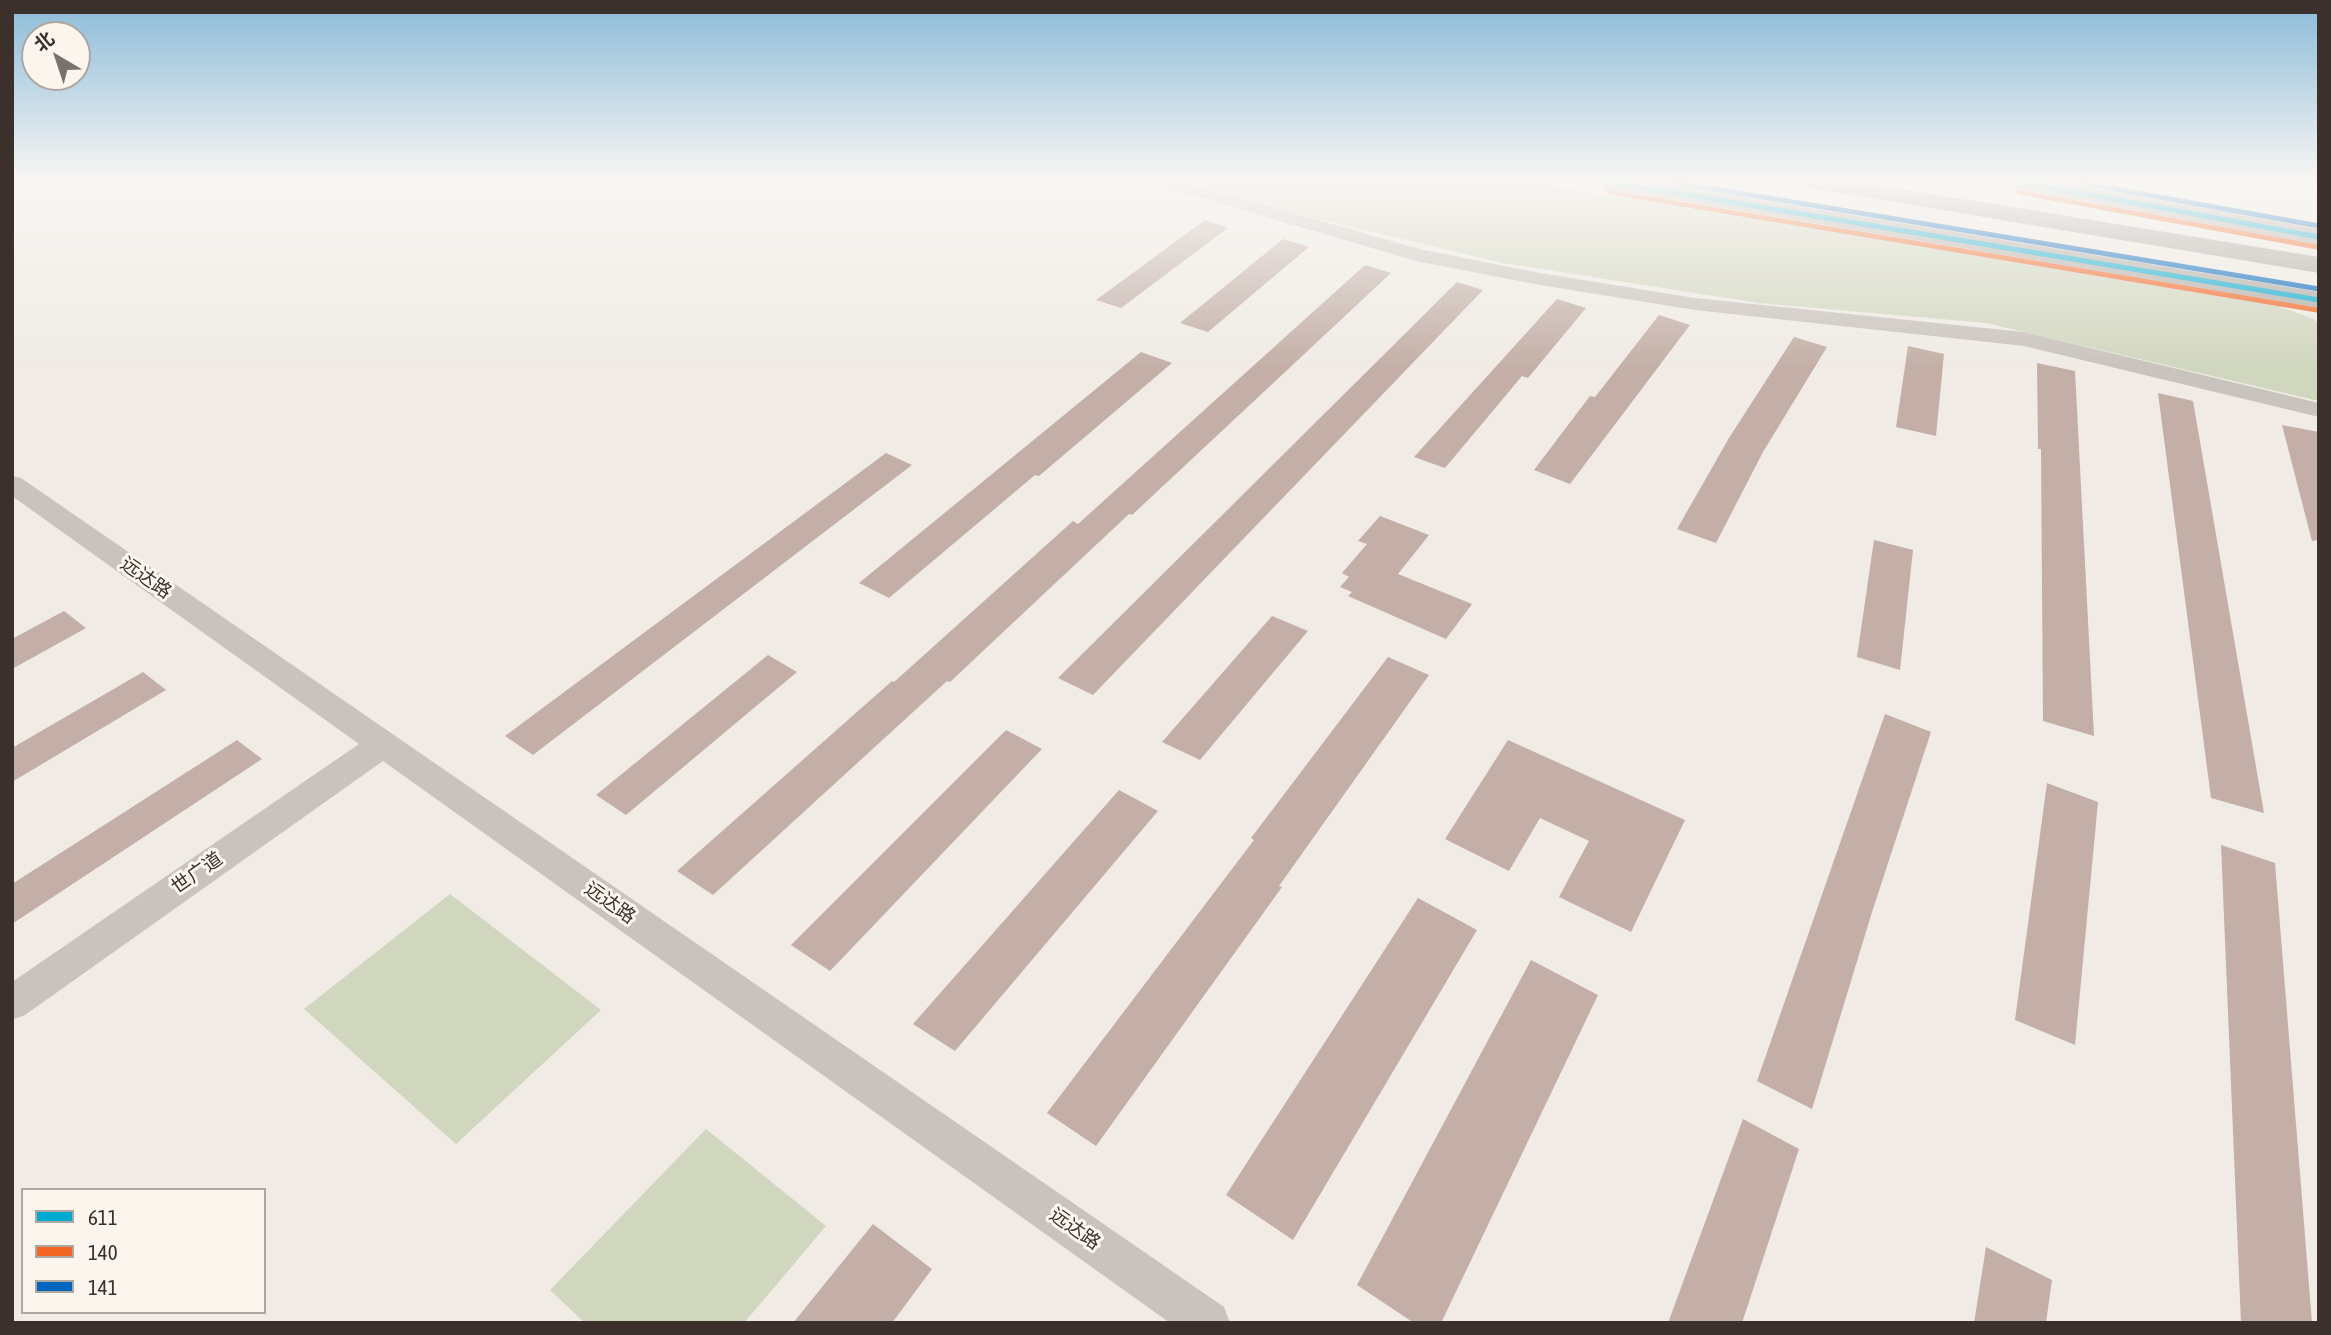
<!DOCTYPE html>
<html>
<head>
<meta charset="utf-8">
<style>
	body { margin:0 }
	#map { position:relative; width:2331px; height:1335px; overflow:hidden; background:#f0ebe5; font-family:"Asap Condensed","Noto Sans SC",sans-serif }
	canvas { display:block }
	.frame { position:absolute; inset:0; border:14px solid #3b302b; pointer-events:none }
	.legend { position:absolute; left:21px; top:1188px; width:245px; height:126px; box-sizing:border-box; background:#fbf5ee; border:2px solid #aea6a0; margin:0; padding:9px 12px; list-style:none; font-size:21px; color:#3b302b }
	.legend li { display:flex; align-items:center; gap:14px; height:35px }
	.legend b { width:35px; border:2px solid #aea6a0 }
	.north { position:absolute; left:21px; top:21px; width:70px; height:70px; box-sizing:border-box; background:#fbf5ee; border:2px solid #aea6a0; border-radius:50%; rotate:321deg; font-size:19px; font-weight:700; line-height:28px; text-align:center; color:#3b302b }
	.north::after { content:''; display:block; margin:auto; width:24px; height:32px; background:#7a716c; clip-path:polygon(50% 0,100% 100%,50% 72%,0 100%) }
</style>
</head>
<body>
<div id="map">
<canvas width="2331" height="1335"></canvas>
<div class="frame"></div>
<ul class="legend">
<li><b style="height:9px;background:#00a9ce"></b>611</li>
<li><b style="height:9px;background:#f26522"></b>140</li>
<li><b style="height:9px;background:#0065bd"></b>141</li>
</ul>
<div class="north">北</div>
</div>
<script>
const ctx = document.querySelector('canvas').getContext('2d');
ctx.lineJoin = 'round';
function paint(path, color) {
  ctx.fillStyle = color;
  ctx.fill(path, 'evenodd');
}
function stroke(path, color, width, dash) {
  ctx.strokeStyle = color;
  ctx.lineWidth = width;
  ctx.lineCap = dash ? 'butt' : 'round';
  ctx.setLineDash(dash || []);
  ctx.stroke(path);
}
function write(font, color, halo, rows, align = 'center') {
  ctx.font = font + ' "Asap Condensed","Noto Sans SC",sans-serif';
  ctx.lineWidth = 6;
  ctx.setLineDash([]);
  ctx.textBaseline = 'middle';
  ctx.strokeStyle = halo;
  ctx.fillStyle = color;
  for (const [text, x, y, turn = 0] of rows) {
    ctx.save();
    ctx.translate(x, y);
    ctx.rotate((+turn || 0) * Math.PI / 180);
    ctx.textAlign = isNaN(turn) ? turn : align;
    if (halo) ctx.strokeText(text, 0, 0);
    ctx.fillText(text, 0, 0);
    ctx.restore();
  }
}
paint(new Path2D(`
	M1194,182H1526L2268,302L2314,319L2319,324V401L1986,323L1759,303L1503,263L1310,217Z
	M450,894L601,1010L456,1144L304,1009Z
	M706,1129L826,1226L744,1323H585L550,1290Z`), '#d1d6bf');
paint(new Path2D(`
	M1205,220L1228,228L1121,308L1096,300Z
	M1283,239L1309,247L1208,332L1180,323Z
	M1365,265L1391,273L1132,515L1129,514L950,682L947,681L713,895L677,871L892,681L894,682L1073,521L1078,524Z
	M1457,282L1483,290L1093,695L1058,678Z
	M1557,299L1586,308L1528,378L1522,376L1445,468L1414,457Z
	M1659,315L1690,325L1570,484L1534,470L1590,396L1595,397Z
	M1794,337L1827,347L1763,452L1716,543L1677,529L1729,438Z
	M1908,346L1944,354L1936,436L1896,427Z
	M1141,352L1172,363L1039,476L1035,475L889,598L859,583Z
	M2037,363L2075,371L2094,736L2043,721L2041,449H2038Z
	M2158,393L2193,401L2264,813L2211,798Z
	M2282,425L2319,432V540L2312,541Z
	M886,453L912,465L533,755L505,736Z
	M1380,516L1429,535L1398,574L1472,604L1446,639L1348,596L1352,592L1340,587L1349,577L1342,573L1367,544L1358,541Z
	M1874,540L1913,550L1900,670L1857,657Z
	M64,611L86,628L12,669V639Z
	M1272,616L1308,631L1200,760L1162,742Z
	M768,655L797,672L626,815L596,795Z
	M1388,657L1429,675L1279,886L1282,887L1096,1146L1047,1113L1254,840L1251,838Z
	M143,672L166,690L12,782V748Z
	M1885,714L1931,732L1872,912L1812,1109L1757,1081Z
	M1006,730L1042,749L830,971L791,945Z
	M237,740L262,759L12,924V884Z
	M1508,740L1685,820L1631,932L1559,897L1589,841L1540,818L1509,871L1445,839Z
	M2047,783L2098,802L2075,1045L2015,1020Z
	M1119,790L1158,811L955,1051L913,1024Z
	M2221,845L2275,863L2312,1323H2241Z
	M1418,898L1477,930L1293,1240L1226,1195Z
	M1531,960L1598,995L1441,1323H1414L1357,1285Z
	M1743,1119L1799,1149L1742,1323H1668Z
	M873,1224L932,1269L892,1323H793Z
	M1986,1247L2052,1280L2046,1323H1974Z`), '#c3afa7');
paint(new Path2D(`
	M1159,182H1186L1419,249L1540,273L1695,298L2024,332L2319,403V417L2024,346L1695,310L1540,285L1416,261L1161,186Z
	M12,476L21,478L1224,1307L1230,1323H1170L383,761L25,1015L12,1020V982L359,744L12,496Z`), '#c9c3be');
paint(new Path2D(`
	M1599,182H1652L2319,292V308L1611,189L1602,187Z
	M1804,182H1858L2319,257V273L1816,189L1807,187Z
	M2009,182H2058L2319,229V245L2021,189L2012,187Z`), '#afaaa4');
stroke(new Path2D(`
	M1611,182L2319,300
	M2021,182L2319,237`), '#00a9ce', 5);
stroke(new Path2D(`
	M1609,192L2317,310
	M2019,192L2317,247`), '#f26522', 5);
stroke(new Path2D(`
	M1672,182L2319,289
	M2076,182L2319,226`), '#0065bd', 5);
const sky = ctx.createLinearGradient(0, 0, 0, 368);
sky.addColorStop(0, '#8bbad8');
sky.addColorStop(0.49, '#f8f6f3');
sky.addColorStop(1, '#f8f6f300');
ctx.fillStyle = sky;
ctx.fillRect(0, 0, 2331, 368);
write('19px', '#3b302b', '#fbf5ee', [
	["远达路",146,578,35],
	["世广道",197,873,-35],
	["远达路",610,903,35],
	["远达路",1075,1229,35]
]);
</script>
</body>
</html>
